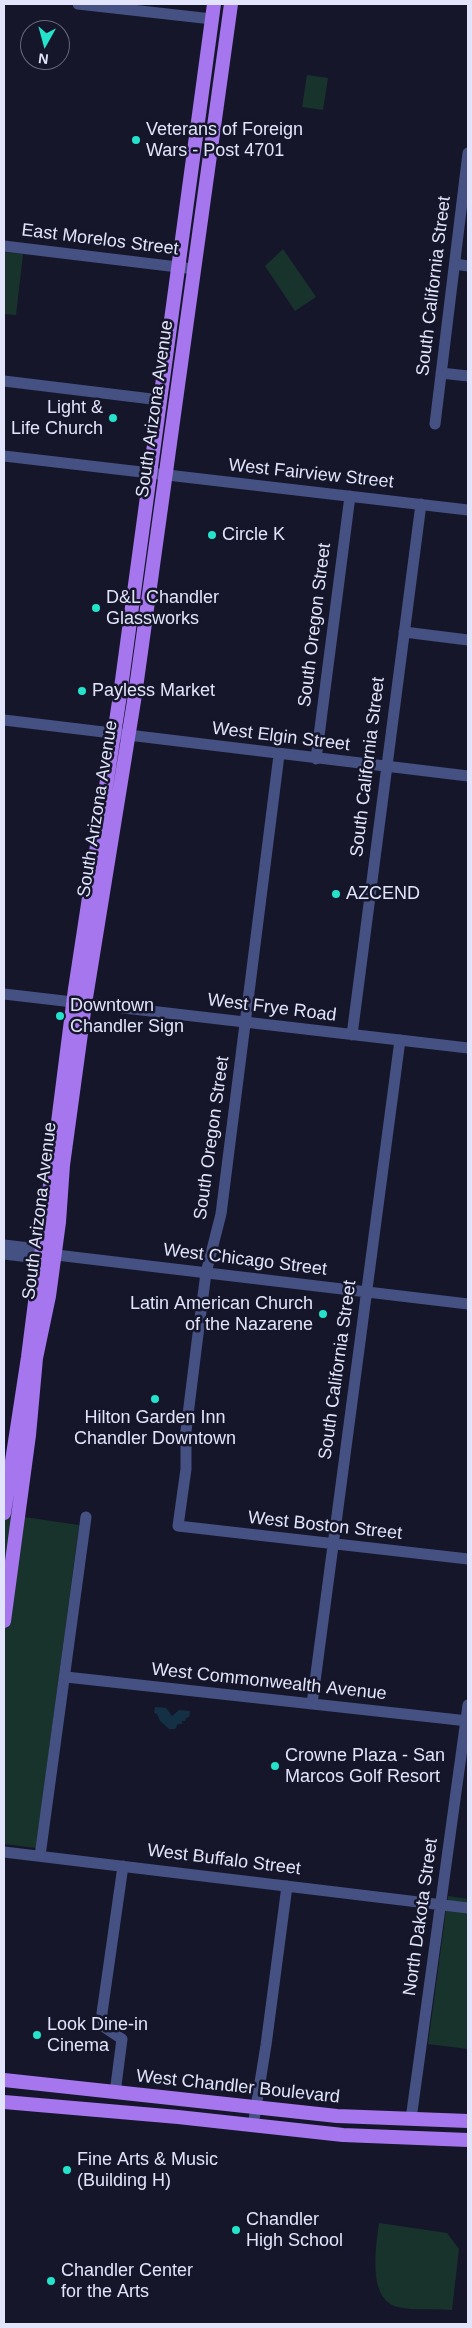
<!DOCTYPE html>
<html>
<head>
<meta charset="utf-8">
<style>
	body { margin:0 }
	#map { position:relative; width:472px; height:2328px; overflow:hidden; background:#15162a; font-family:Arial,sans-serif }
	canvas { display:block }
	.frame { position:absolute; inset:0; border:5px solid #e1e4fb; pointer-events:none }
	.north { position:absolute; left:20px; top:20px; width:50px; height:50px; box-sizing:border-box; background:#15162a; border:1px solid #67687e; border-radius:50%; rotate:187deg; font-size:14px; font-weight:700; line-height:20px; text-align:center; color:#e1e4fb }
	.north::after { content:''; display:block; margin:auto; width:18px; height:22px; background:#25e3cb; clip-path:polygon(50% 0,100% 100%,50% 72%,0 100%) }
</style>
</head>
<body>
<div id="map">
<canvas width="472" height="2328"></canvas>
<div class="frame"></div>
<div class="north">N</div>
</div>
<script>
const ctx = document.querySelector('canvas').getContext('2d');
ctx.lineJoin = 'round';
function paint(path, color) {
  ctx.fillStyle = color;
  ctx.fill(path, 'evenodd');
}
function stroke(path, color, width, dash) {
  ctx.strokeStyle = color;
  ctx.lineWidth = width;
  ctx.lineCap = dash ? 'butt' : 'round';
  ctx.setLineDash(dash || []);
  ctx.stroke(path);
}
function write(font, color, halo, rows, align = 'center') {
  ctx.font = font + ' Arial,sans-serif';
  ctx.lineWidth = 5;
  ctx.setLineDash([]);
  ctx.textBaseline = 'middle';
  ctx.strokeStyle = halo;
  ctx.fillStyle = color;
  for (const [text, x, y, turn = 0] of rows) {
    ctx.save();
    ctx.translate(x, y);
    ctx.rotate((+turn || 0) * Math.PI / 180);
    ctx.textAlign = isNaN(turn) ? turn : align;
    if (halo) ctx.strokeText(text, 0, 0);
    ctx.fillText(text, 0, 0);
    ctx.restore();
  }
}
paint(new Path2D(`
	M307,75L328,78L323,110L302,107Z
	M283,249L316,297L295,311L265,266Z
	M4,252L23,254L16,315L4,314Z
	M4,1514L79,1525L36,1848L4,1844Z
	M448,1896L468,1899V2049L428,2044Z
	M379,2223L447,2233L459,2249L452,2310C434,2308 416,2311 398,2307C367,2300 376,2246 379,2223Z`), '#18332c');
paint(new Path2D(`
	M155,1707L166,1708L172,1716L179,1710L190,1711L189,1717L186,1718L185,1721H182V1724H178L175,1729H169L160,1721L157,1714L154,1713Z`), '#133045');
stroke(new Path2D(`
	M78,4L212,19
	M4,246L186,268
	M455,264L468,266
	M441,373L468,376
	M4,381L160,400
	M435,424L468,153
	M4,456L468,510
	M404,632L468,640
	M4,720L468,776
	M279,755L221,1214L206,1273L197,1342L186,1431V1469L178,1526L468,1559
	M316,759L350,496
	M4,994L468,1048
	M352,1035L421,504
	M4,1245L30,1248L48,1254L468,1304
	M4,1254L29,1257L42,1253
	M66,1677L468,1721
	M312,1704L400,1040
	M4,1852L468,1908
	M40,1856L86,1517
	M115,2093L122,2039L104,2027L102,2013L123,1866
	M411,2119L468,1705
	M253,2126L266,2045L287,1886`), '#465183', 11);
stroke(new Path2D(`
	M4,1513L28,1357L75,989L120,695L214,4
	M4,1621L29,1435L36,1358L49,1296L59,1222L63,1165L85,1004L135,695L231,4
	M4,2080L337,2116L468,2121
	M4,2102L178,2117L343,2135L468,2140`), '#a676ee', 14);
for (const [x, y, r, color] of [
	[136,140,5,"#25e3cb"],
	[113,418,5,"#25e3cb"],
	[212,535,5,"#25e3cb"],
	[96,608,5,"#25e3cb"],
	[82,691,5,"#25e3cb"],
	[336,894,5,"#25e3cb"],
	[60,1016,5,"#25e3cb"],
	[323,1314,5,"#25e3cb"],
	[155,1399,5,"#25e3cb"],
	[275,1766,5,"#25e3cb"],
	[37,2035,5,"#25e3cb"],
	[67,2170,5,"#25e3cb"],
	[236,2230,5,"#25e3cb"],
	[51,2281,5,"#25e3cb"]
]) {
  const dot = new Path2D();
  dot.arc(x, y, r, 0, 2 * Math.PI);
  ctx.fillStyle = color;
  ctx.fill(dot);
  stroke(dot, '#15162a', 2);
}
write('18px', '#e1e4fb', '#15162a', [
	["Veterans of Foreign",146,130],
	["Wars - Post 4701",146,151],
	["Light &",103,408,"right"],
	["Life Church",103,429,"right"],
	["Circle K",222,535],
	["D&L Chandler",106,598],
	["Glassworks",106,619],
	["Payless Market",92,691],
	["AZCEND",346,894],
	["Downtown",70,1006],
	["Chandler Sign",70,1027],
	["Latin American Church",313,1304,"right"],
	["of the Nazarene",313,1325,"right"],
	["Hilton Garden Inn",155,1418,"center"],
	["Chandler Downtown",155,1439,"center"],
	["Crowne Plaza - San",285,1756],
	["Marcos Golf Resort",285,1777],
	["Look Dine-in",47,2025],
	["Cinema",47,2046],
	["Fine Arts & Music",77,2160],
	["(Building H)",77,2181],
	["Chandler",246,2220],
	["High School",246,2241],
	["Chandler Center",61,2271],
	["for the Arts",61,2292]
], 'left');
write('18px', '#e1e4fb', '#15162a', [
	["East Morelos Street",100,240,7],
	["South California Street",434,286,-83],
	["South Arizona Avenue",155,409,-82],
	["West Fairview Street",311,474,6],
	["South Oregon Street",315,625,-83],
	["West Elgin Street",281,737,7],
	["South California Street",368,767,-83],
	["South Arizona Avenue",98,809,-81],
	["West Frye Road",272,1008,7],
	["South Oregon Street",212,1138,-82],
	["South Arizona Avenue",40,1211,-83],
	["West Chicago Street",245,1260,7],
	["South California Street",338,1370,-82],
	["West Boston Street",325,1526,6],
	["West Commonwealth Avenue",269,1682,6],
	["West Buffalo Street",224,1860,7],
	["North Dakota Street",421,1917,-82],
	["West Chandler Boulevard",238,2087,6]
]);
</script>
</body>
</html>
